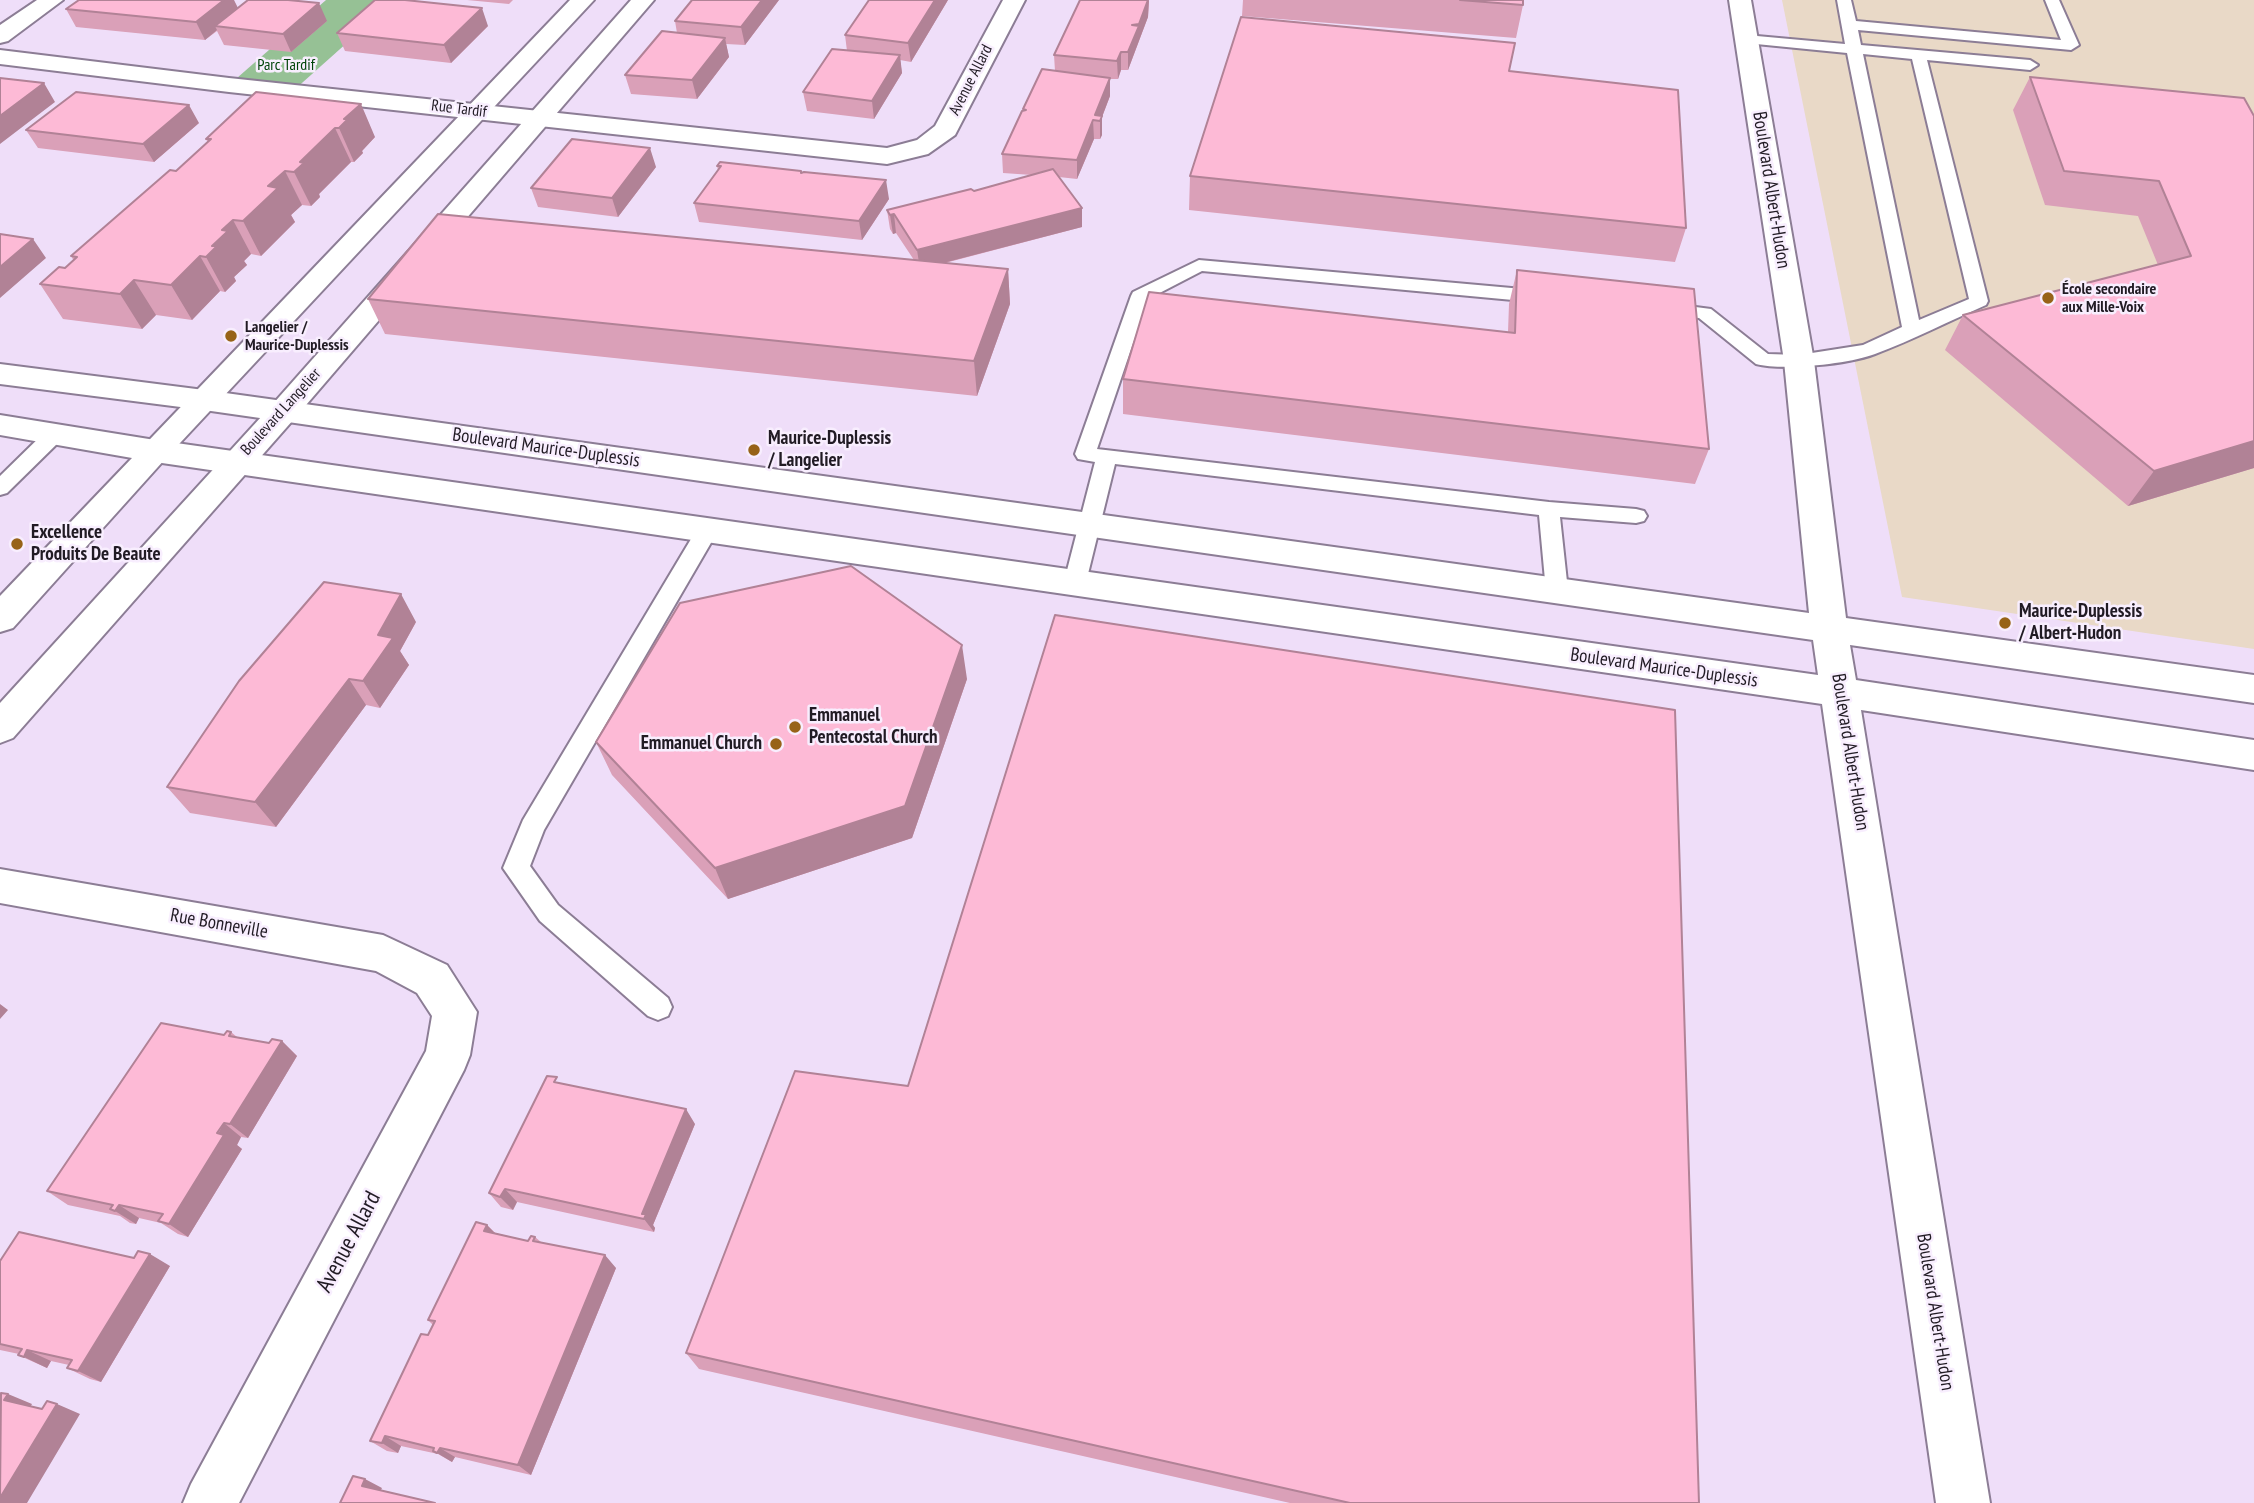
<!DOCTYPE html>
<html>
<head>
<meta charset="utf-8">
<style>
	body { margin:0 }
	canvas { display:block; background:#efdef9 }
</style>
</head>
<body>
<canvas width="2254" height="1503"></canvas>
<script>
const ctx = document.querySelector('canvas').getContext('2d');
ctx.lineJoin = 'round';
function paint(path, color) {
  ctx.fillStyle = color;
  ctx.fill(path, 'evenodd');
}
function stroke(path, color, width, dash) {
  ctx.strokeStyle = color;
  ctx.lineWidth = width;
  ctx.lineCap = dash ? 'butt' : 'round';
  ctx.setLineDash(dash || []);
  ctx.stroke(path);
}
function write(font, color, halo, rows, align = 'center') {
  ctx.font = font + ' "PT Sans Narrow",sans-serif';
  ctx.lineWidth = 5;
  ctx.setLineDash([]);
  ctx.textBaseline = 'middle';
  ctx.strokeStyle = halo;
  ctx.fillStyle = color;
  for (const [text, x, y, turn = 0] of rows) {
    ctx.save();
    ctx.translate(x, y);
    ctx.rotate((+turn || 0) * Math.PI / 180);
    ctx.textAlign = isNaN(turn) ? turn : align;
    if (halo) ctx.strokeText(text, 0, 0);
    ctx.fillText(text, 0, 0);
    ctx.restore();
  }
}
paint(new Path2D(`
	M1782,0H2254V649L1902,597Z`), '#e9d9c7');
paint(new Path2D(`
	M326,0H395L293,91L229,85Z`), '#96c195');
const service = new Path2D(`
	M1837,0H1851L1856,21L2061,40L2045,0H2059L2079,45L2071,50L1858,30L1861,45L2030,60L2038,65L2030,70L1927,60L1988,301L1986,305C1949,321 1913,340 1875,354C1849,364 1783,371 1756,364L1699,318L1665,315L1656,309L1665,303L1711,309L1768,354L1799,355L1863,345L1902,327L1847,53L1746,43L1739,39L1746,35L1845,44ZM1863,54L1912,59L1969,299L1919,320Z
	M1199,260L1545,291L1554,297L1545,303L1202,271L1148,299L1097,449L1549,502L1636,509L1644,511L1647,516L1644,521L1636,523L1560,517L1568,591L1565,597L1557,599L1549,597L1546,591L1539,515L1115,464L1086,582L1083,588L1075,590L1067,588L1064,582L1095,462L1078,459L1075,454L1131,296L1133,292Z
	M54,428L61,430L64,435L61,440L7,493L0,495V476L47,430Z
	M708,522L716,524L719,529L544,830L530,866L558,905L668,998L672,1007L668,1016L658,1020L648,1016L540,921L503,868L523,820L700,524Z`);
const minor = new Path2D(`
	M37,0H63L8,41L0,43V25Z
	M1003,0H1025L955,135L928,154L887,164L229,92L0,64V50L229,78L887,148L917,140L935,126Z
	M0,364L204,390L215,393L220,400L215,407L204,410L0,384Z
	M0,415L155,440L166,444L171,451L166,458L155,462L0,435Z
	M0,869L383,935L447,965L477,1012L470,1055L464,1070L239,1503H183L191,1484L426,1051L432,1016L417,993L376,971L0,903Z`);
const tertiary = new Path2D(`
	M1729,0H1751L1814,361L1846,618L2254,675V703L1850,645L1856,680L2254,740V770L1861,710L1990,1503H1936L1822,704L155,462L144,458L139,451L144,444L155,440L1818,675L1813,640L204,410L193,407L188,400L193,393L204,390L1809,613L1784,361Z`);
const secondary = new Path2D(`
	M570,0H594L166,458L13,628L0,632V596Z
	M631,0H654L294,419L13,738L0,743V703L272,405Z`);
stroke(service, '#8c7d95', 4);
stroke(minor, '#8c7d95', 4);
stroke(tertiary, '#8c7d95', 4);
stroke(secondary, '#8c7d95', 4);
paint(service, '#fff');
paint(minor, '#fff');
paint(tertiary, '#fff');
paint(secondary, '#fff');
paint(new Path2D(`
	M467,0H513L509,4Z
	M779,0L745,45L726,44L729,57L697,99L631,94L625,75L677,33L675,21Z
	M948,0L911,62L900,60L902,73L874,119L807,111L803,92L847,51L845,35Z
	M1149,0L1148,17L1128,70H1121L1118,79H1110V96L1102,117V135L1100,139H1094L1077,179L1059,177L1082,208V227L945,263L1008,269L1010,304L977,396L385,334L368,299L914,260L896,233L893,234L890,229L887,210L974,191L1032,175L1003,173L1002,154L1023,109L1055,71L1054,55Z
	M1243,0H1523V5L1516,38L1242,16Z
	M238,8L327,21L291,52L224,45L217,31L205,40L76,27L66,9Z
	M488,26L451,63L345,51L337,33Z
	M2030,77L2254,116V468L2128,506L1945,350L1963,315L2158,265L2138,216L2045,205L2013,110Z
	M256,92L375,137L362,151L363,153L354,162H351L319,194L320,197L311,206L302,205L291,215L295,222L261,256L251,254L244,261L247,265L234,277L236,281L225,292L220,291L192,320L156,315L142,329L63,319L40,284L65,268L74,261L71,256L176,171L208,143L206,139Z
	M199,123L154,162L38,148L26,130Z
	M717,166L801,173L889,199L862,240L699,222L694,203L718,170Z
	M656,167L618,217L538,207L531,188Z
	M1190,176L1686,228L1675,262L1189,210Z
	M1517,270L1709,449L1695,484L1123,414V379L1508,332L1509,304Z
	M416,622L400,651L409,665L380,708L366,705L276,827L190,813L167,787Z
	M967,679L912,838L728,899L612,775L596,742Z
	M231,1032L237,1037L269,1043L282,1041L297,1056L248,1138L241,1137L237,1145L242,1149L188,1237L178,1234L161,1223L139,1218L136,1224L130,1223L120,1216L68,1205L47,1191L224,1035Z
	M561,1084L695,1124L653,1225L655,1228L654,1232L517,1202L513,1210L501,1207L489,1193Z
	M487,1225L495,1233L528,1241L535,1237L541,1242L616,1268L531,1475L455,1457L452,1462L438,1454L401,1446L398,1453L387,1451L370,1441L428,1335L433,1325L428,1320Z
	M0,1261L170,1266L101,1382L90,1379L67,1368L69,1365L51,1361L47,1368L18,1355L19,1354L0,1350Z
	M686,1353L1699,1503H1290L699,1369Z`), '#daa0b8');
paint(new Path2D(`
	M224,0H234L240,12L215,26L217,30L205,40L196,22Z
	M762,0H779L745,45L741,27Z
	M935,0H948L911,62L908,43Z
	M1149,0L1148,17L1128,70V52L1132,25Z
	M319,3L327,21L291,52L283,34Z
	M482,8L488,26L451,63L444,45Z
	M725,38L729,57L697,99L692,80Z
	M1121,52V70L1118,79L1117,61Z
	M900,55L902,73L874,119L872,101Z
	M1110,78V96L1102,117V135L1100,139V121L1095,115Z
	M44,83L55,102L0,144V116Z
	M361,104L375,137L362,151L363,153L354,162L339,128L344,119Z
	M189,105L199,123L154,162L143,144Z
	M1093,120L1094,139L1077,179V160Z
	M335,128L351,162L319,194L320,197L311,206L294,172L300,162Z
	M650,148L656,167L618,217L612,198Z
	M285,171L302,205L291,215L295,222L261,256L243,221L268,186Z
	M886,180L889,199L862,240L859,221Z
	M1082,208V227L920,269L917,250Z
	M894,214L896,233L893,234L890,215Z
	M233,220L251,254L244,261L247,265L234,277L236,281L225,292L206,257L222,230Z
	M33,239L46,258L0,298V267Z
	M200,256L220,291L192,320L171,285Z
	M1008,269L1010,304L977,396L974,361Z
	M134,280L156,315L142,329L120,294Z
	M2254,441V468L2128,506L2154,471Z
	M401,594L416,622L400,651L409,665L380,708L363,681L378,635Z
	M962,645L967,679L912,838L728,899L715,868Z
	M349,679L366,705L276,827L255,802Z
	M0,1004L8,1010L0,1019Z
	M282,1041L297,1056L248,1138L230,1124Z
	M686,1109L695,1124L653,1225L655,1228L654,1232L644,1219L642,1214Z
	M224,1123L241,1137L237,1145L242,1149L188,1237L169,1224Z
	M505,1189L517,1202L513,1210L500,1197Z
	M119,1205L139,1218L136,1224L115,1211Z
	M487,1225L500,1238L484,1231Z
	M150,1254L170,1266L101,1382L78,1371Z
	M605,1255L616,1268L531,1475L518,1465Z
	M27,1350L51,1361L47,1368L24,1357Z
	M8,1394L32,1404L28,1411L4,1400Z
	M57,1404L80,1414L27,1503H0V1498Z
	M385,1436L401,1446L398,1453L382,1443Z
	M440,1448L455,1457L452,1462L437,1453Z
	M365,1479L382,1488L379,1494L362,1486Z`), '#b18296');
const building = new Path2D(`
	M79,0H224L196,22L66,9Z
	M248,0H288L319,3L283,34L215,26Z
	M375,0H405L482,8L444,45L337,33Z
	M692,0H762L741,27L675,21Z
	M869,0H935L908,43L845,35Z
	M1080,0H1148L1139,24L1132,25L1139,26L1128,52H1121L1117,61L1054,55Z
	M1460,0H1523V5Z
	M1241,17L1515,43L1509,71L1678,90L1686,228L1190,176Z
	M662,31L725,38L692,80L625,75Z
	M832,49L900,55L872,101L803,92Z
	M1042,69L1110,78L1095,115L1102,116L1100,121L1093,120L1077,160L1002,154L1022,111L1026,110L1023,109Z
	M2030,77L2244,98L2254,116V441L2154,471L1963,315L2191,256L2159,181L2064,171Z
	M0,78L44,83L0,116Z
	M76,92L189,105L143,144L26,130Z
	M256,92L361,104L344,119H348L339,128H335L300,162L304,163L294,172L285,171L268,186L278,188L243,221L233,220L222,230L228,231L212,246H217L206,257L200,256L171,285L134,280L120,294L40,284L59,267L65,268L77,257L71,256L170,170L176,171L211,139H206Z
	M572,139L650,148L612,198L531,188Z
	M720,162L801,171V173L804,172L886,180L859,221L694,203L721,166H717Z
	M1053,169L1082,208L917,250L894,214L890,215L887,210L971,189L974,191Z
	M438,214L1008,269L974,361L368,299Z
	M0,234L33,239L0,267Z
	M1517,270L1694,289L1709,449L1123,379L1149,292L1515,333Z
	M851,566L962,645L905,806L715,868L596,742L680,603Z
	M324,582L401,594L378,635L393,638L363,681L349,679L255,802L167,787L239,681Z
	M1055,615L1675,710L1699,1503H1350L686,1353L795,1071L908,1086Z
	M161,1023L224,1035L227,1031L231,1032L229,1036L269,1043L272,1039L282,1041L230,1124L224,1123L217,1133L224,1135L169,1224L158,1221L163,1214L119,1205L115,1211L110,1209L113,1205L47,1191Z
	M547,1076L557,1077L554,1082L686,1109L642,1214H646L644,1219L505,1189L500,1197L489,1193Z
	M476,1222L487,1225L484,1231L528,1241L531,1236L535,1237L533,1241L605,1255L518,1465L440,1448L437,1453L433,1451L434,1448L385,1436L382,1443L370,1441L421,1334L428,1335L435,1321L428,1320Z
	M19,1232L134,1258L138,1251L150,1254L78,1371L67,1368L72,1360L27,1350L24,1357L18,1355L22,1349L0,1344V1261Z
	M1,1393L8,1394L4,1400L42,1409L47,1401L57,1404L0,1498Z
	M353,1476L365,1479L362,1486L435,1503H340Z`);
paint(building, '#fdbad6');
stroke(building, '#b18296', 2);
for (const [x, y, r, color] of [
	[2048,298,7,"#976318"],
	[231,336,7,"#976318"],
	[754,450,7,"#976318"],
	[17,544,7,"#976318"],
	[2005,623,7,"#976318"],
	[795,727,7,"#976318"],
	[776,744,7,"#976318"]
]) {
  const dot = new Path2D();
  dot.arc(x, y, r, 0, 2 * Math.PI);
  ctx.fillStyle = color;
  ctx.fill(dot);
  stroke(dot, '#f8eefe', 2.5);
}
write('16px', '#004409', '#f8eefe', [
	["Parc Tardif",286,65]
]);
write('16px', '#211b24', '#f8eefe', [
	["Avenue Allard",971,80,-63],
	["Rue Tardif",459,109,7],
	["Boulevard Langelier",281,412,-48]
]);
write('bold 16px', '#211b24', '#f8eefe', [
	["École secondaire",2062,289],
	["aux Mille-Voix",2062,307],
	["Langelier /",245,327],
	["Maurice-Duplessis",245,345]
], 'left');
write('19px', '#211b24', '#f8eefe', [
	["Boulevard Albert-Hudon",1771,190,81],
	["Boulevard Maurice-Duplessis",546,448,8],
	["Boulevard Maurice-Duplessis",1664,668,8],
	["Boulevard Albert-Hudon",1850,752,81],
	["Rue Bonneville",219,924,10],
	["Boulevard Albert-Hudon",1935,1312,81]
]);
write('bold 19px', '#211b24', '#f8eefe', [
	["Maurice-Duplessis",768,439],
	["/ Langelier",768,461],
	["Excellence",31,533],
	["Produits De Beaute",31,555],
	["Maurice-Duplessis",2019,612],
	["/ Albert-Hudon",2019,634],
	["Emmanuel",809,716],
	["Pentecostal Church",809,738],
	["Emmanuel Church",762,744,"right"]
], 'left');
write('23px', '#211b24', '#f8eefe', [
	["Avenue Allard",349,1242,-62]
]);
</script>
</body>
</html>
